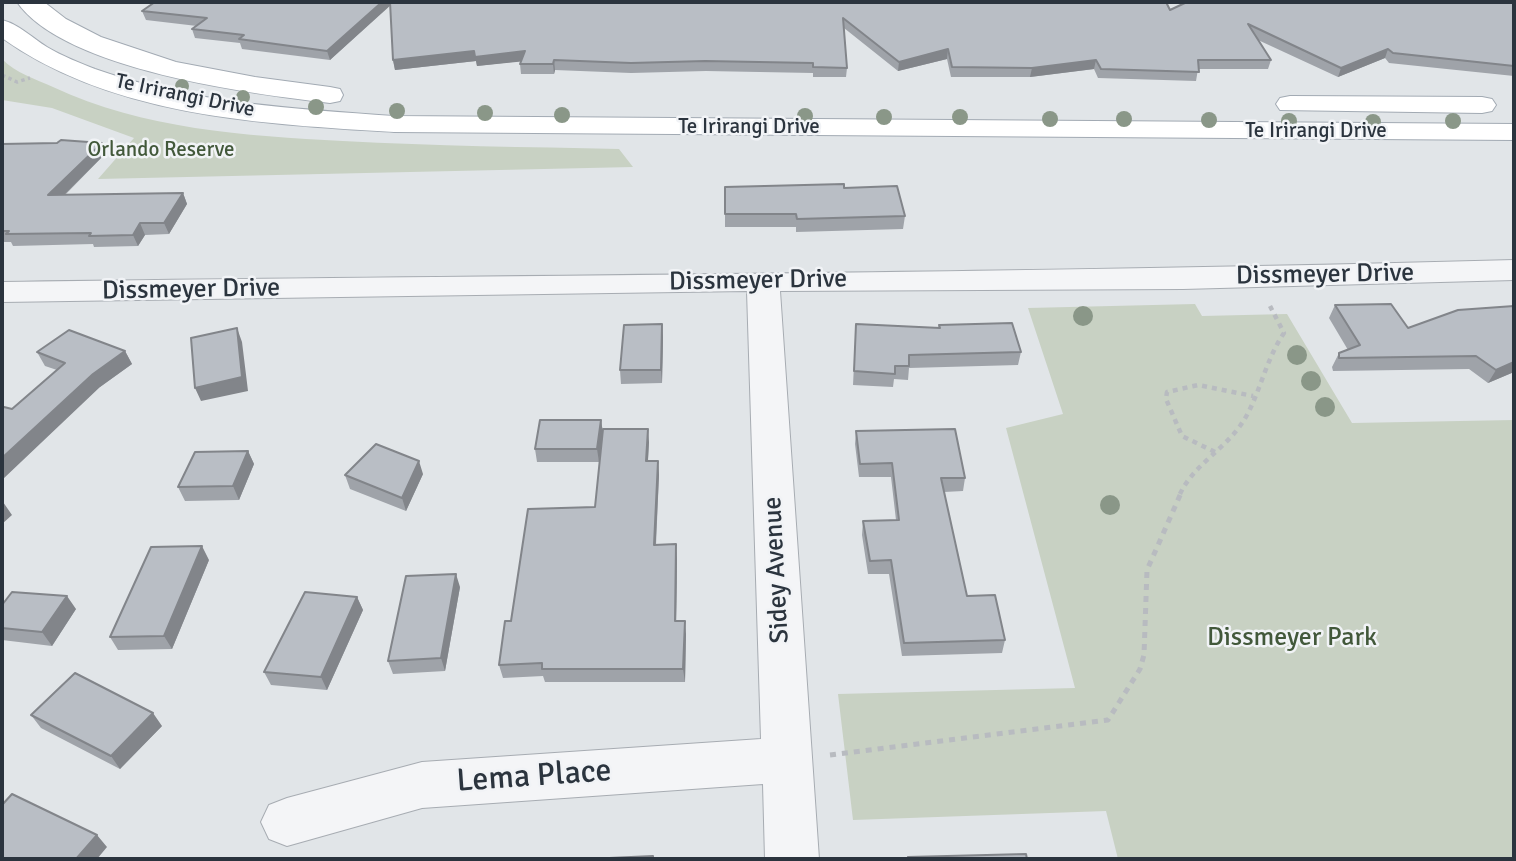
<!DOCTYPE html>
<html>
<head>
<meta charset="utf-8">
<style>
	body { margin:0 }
	#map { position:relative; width:1516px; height:861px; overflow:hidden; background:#e1e5e8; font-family:Signika,sans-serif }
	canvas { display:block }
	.frame { position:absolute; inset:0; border:4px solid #2b343e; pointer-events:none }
</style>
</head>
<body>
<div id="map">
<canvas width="1516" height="861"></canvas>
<div class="frame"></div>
</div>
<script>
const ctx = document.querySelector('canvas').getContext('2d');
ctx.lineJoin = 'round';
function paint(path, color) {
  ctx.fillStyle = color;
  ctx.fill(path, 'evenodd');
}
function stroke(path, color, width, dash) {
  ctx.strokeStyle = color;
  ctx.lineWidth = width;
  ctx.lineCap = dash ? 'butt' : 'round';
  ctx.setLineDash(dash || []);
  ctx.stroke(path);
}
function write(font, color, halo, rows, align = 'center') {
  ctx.font = font + ' Signika,sans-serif';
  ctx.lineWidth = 5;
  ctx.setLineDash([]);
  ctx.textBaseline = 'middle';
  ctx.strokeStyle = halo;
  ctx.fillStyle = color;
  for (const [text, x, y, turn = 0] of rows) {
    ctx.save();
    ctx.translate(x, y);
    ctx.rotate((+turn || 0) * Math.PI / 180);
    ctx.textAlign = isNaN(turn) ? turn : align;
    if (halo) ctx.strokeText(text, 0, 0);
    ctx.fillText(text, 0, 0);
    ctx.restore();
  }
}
paint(new Path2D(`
	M2,59C16,73 35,79 53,87C143,129 245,136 343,141C435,146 527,147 619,149L633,167L98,179L134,138L52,108L2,100Z
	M1195,304L1202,316L1287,314L1352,423L1514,420V859H1118L1106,811L853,820L838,694L1075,688L1006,428L1063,414L1028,308Z`), '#c8d1c3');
const minor = new Path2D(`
	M1514,260V280L1183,289L780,291L819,859H765L763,784L422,808L287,846L269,839L261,822L269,805L287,798L422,762L761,739L747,291L2,302V282C506,275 1010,274 1514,260Z`);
const primary = new Path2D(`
	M17,2H44L66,19L101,37L176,62L255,77L330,87L340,89L343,95L340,101L330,103C252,94 64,70 17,2Z
	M2,20C19,24 32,38 47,47C62,56 80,63 95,69C191,103 294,109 394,116L1514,124V140L394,132C262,124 113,117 2,38Z
	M1290,96L1482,97L1492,99L1496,105L1492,111L1482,113L1280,110L1276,104L1280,98Z`);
stroke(minor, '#a7acb2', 2);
stroke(primary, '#a2aab3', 2);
stroke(new Path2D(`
	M2,75L17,82L30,78`), '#b8bbc0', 3.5, [3.5, 3.5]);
stroke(new Path2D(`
	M1215,452L1182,436L1166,399L1167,392L1198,385L1253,396
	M1180,494C1193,466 1222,451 1240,426C1259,400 1264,362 1284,333L1270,306`), '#b8bbc0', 4.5, [5, 5]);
stroke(new Path2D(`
	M830,755L1108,720L1140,669L1144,655L1147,570L1181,493`), '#b8bbc0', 5, [6, 6]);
paint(minor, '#f4f5f7');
paint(primary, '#fff');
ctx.fillStyle = '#8a9788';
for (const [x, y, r] of [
	[182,86,7],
	[243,97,7],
	[316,107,8],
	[397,111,8],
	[485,113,8],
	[562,115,8],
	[805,116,8],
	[884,117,8],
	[960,117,8],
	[1050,119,8],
	[1124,119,8],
	[1209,120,8],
	[1289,121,8],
	[1453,121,8],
	[1373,122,8],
	[1083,316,10],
	[1297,355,10],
	[1311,381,10],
	[1325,407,10],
	[1110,505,10]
]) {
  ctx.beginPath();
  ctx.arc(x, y, r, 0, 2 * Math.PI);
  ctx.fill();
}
paint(new Path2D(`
	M154,2L1170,10L1514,2V76L1389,63L1385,58L1338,77L1258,40L1271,60L1268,69H1198L1196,81L1098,78L1094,69L1030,77H951L947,59L898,71L844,28L847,68L846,77H813V73L706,71L631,73L555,70L554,74H521L520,64L521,61L477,66L476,61L395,70L393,60L390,5L330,60L242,49L240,43L195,38L192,29L197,26L146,20L142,11Z
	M2,144L106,153L65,195L183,193L187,204L169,234L145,235L138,246L94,247L93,244L13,246L11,242H2Z
	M725,187L844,188L905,216L903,229L796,232V227H725Z
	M1335,305L1408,328L1514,306V372L1488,383L1469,369L1333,371L1332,367L1339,353L1348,350L1329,318Z
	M662,324L663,337L662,383L621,384L620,370Z
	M856,324L938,328L939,325L1021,352L1018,365L909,368L908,380L894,379L893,387L853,385Z
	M125,351L132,364L100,387L12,409L57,370L45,366L37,352Z
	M601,420L603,433L649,442L648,461H658L659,475L656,545L677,558L676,621L686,634L685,682H545L543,676L503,678L499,665L511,621L595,507L603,433L599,462H537L535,449Z
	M856,431L965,478L963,491L944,492L967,596L1005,640L1002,653L902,656L889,574H868L862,535L863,521L896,520L891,477H859L855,444Z
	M248,451L254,464L239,500L185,501L178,487Z
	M423,474L406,511L350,489L345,475Z
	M209,560L172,649L118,650L110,637Z
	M460,587L445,671L393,674L388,661Z
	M357,597L363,610L327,690L271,685L264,672Z
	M2,605L76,609L52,646L2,640Z
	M31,715L162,726L120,769L41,728Z`), '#9fa3a9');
paint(new Path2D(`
	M382,2H391L392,4L330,60L327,51Z
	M948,49L947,59L898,71L899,62Z
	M1388,49L1385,58L1338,77L1341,68Z
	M474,51H525L526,61L477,66L476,61L395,70L393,60Z
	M554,60L555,70L554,74L553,64Z
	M1096,60L1094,69L1030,77L1032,68Z
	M102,143L106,153L53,206L48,195Z
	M183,193L187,204L169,234L164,223Z
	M140,223L145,235L138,246L133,235Z
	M662,324L663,337L662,383L661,370Z
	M237,328L242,342L248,391L201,401L195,388Z
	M125,351L132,364L100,387L2,480V458L93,374Z
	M1514,362V372L1488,383L1496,370Z
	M601,420L603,433L599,462L597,449Z
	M648,429L649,442L647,475L646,461Z
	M248,451L254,464L239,500L233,486Z
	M419,461L423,474L406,511L402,498Z
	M658,461L659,475L655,558L654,545Z
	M3,502L12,515L2,524V503Z
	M676,544L677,558L676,634L675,621Z
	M202,546L209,560L172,649L164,636Z
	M456,574L460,587L445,671L441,658Z
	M67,596L76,609L52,646L42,632Z
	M357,597L363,610L327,690L321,677Z
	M685,621L686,634L685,682L683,669Z
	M153,713L162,726L120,769L111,756Z
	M97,835L107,847L97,859H76Z`), '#82858a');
const building = new Path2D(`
	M155,2H382L327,51L239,39L244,35L192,29L207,18L142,11Z
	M390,2H1166L1170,10L1187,2H1514V66L1393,53L1388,49L1341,68L1248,24L1271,60H1198L1199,72L1101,69L1096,60L1032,68L952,67L948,49L899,62L843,18L847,68L813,67V63L705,61L631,63L554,60L553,64H520L525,51L475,57L474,51L393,60Z
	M61,140L102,143L48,195L183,193L164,223H140L133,235L89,236L91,233L6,234L9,231H2V144L57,143Z
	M844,184V188L897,186L905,216L797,219L796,214H725V187Z
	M1391,304L1408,328L1458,310L1514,306V362L1496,370L1476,356L1339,358V353L1360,345L1335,305Z
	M1012,323L1021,352L909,355V366H895V374L854,371L856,324L940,328L939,325Z
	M662,324L661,370H620L624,325Z
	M237,328L242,377L195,388L191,338Z
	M69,330L125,351L93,374L2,458V409L4,407L12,409L65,363L37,352Z
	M540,420H601L597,449H535Z
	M603,429H648L646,461H658L654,545L676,544L675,621H685L683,669H542V663L499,665L505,621H511L528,509L595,507Z
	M955,429L965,478H941L967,596L995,595L1005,640L904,643L891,560L870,561L863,521L899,520L892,463L860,464L856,431Z
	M376,444L419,461L402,498L345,475Z
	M248,451L233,486L178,487L195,452Z
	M202,546L164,636L110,637L151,547Z
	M456,574L441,658L388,661L406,576Z
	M12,592L67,596L42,632L2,628V605Z
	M305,592L357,597L321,677L264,672Z
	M75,673L153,713L111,756L31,715Z
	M12,794L97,835L76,859H2V805Z
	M1026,854L1027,859H909L908,857Z
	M653,856V859H609V858Z`);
paint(building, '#b9bec5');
stroke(building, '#82858a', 2);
write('21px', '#2b343e', '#f1f3f6', [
	["Te Irirangi Drive",185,96,12],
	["Te Irirangi Drive",749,127],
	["Te Irirangi Drive",1316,131]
]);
write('21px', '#42583a', '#f1f3f6', [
	["Orlando Reserve",161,150]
]);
write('26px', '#2b343e', '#f1f3f6', [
	["Dissmeyer Drive",1325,275,-1],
	["Dissmeyer Drive",758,281,-1],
	["Dissmeyer Drive",191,290,-1],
	["Sidey Avenue",777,570,-93]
]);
write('26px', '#42583a', '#f1f3f6', [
	["Dissmeyer Park",1292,638]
]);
write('32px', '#2b343e', '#f1f3f6', [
	["Lema Place",534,777,-4]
]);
</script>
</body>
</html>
